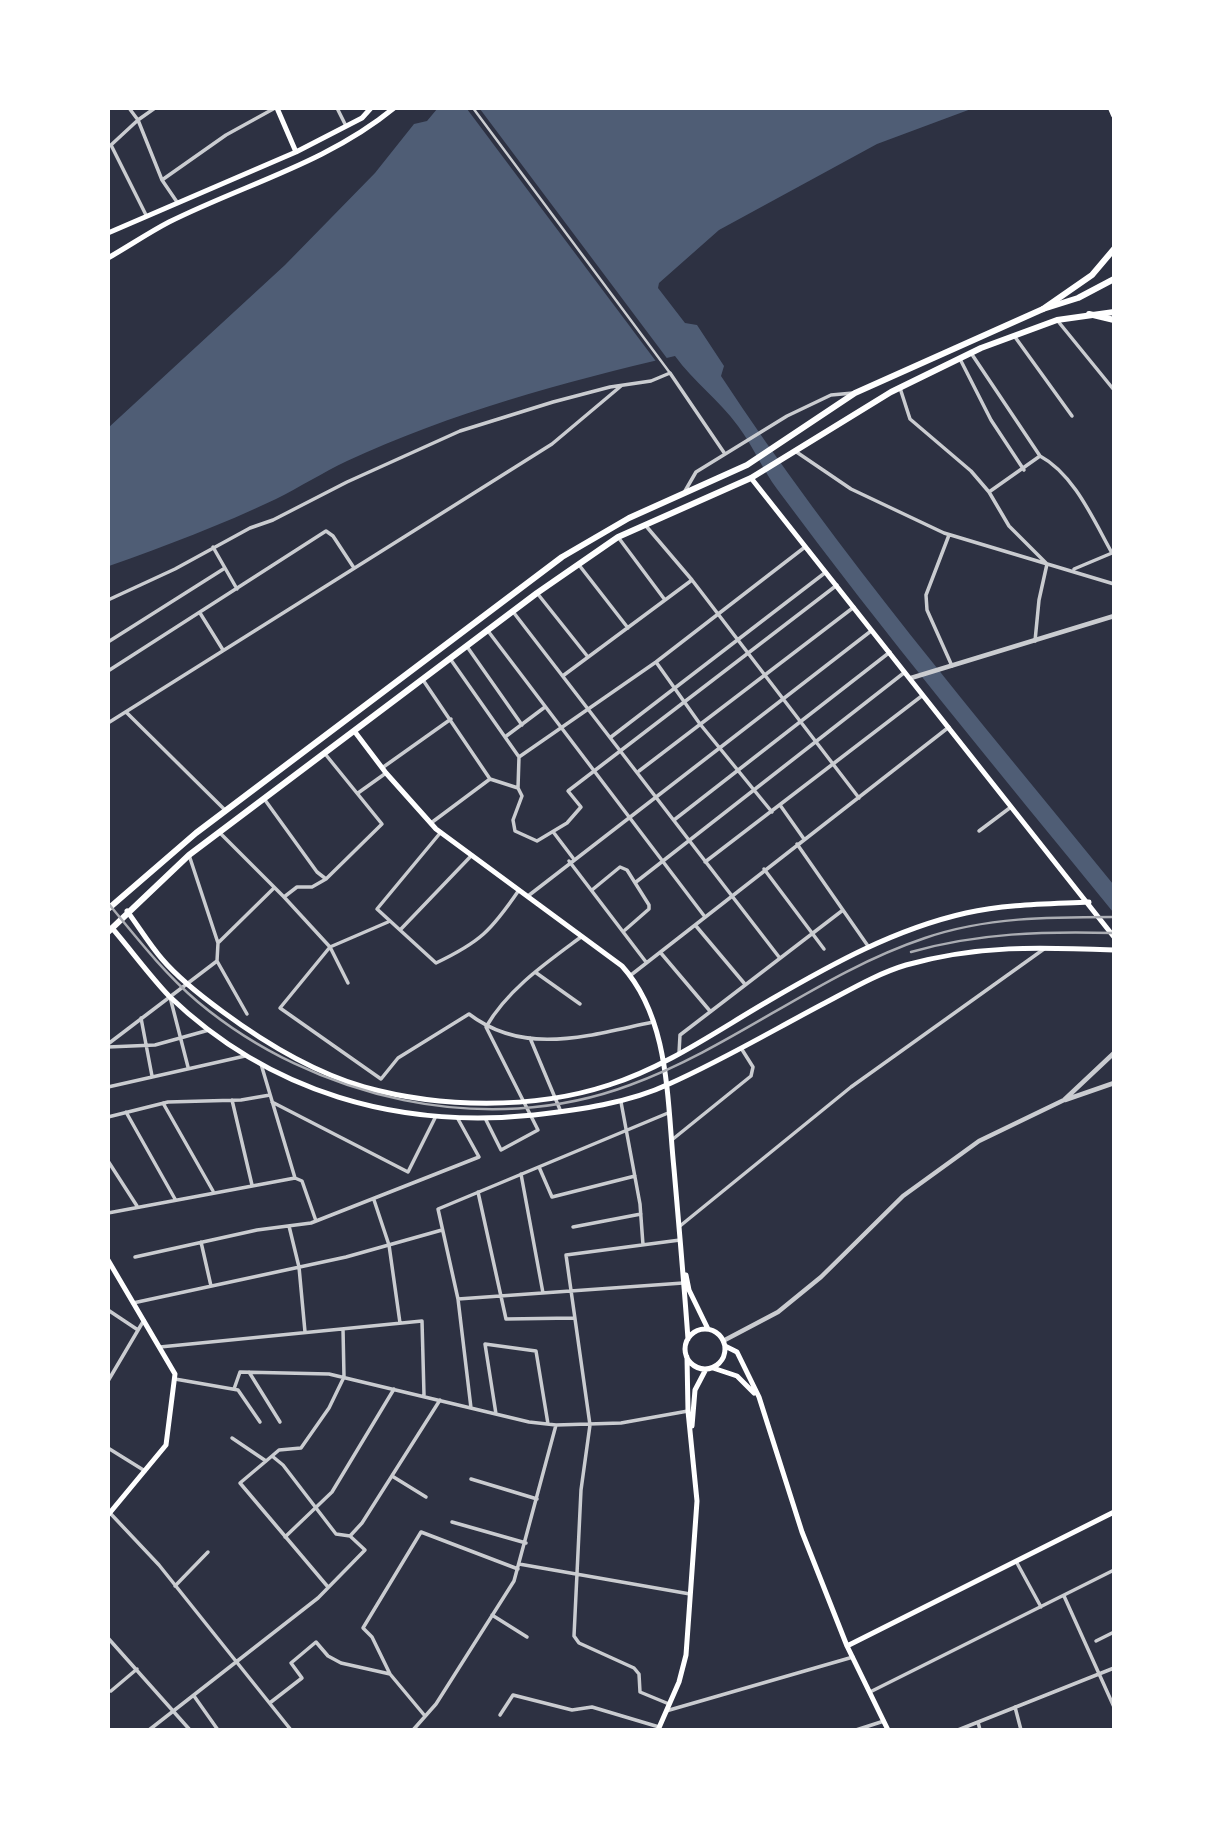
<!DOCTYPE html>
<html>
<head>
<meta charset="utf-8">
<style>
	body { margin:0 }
	#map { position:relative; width:1222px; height:1838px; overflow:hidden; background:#2d3142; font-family:"IBM Plex Serif",serif }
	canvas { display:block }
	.frame { position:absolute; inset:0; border:110px solid #fff; pointer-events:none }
</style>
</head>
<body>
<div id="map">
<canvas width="1222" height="1838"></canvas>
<div class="frame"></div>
</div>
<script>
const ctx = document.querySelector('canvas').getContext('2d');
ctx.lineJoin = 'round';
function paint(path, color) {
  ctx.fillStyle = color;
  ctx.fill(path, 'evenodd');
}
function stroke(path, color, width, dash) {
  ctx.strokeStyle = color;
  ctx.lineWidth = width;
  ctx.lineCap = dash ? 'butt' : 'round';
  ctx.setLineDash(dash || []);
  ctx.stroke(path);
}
paint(new Path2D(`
	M437,109H971L877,144L719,230L659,283L658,288L685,323L697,325L724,366L721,376C838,554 979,719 1113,884V912C1000,773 884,634 777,489C763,470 753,446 738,426C719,400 694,382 675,356C563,382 451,413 347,461C322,473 300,487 276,499C221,525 166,546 109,566L108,428L285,265L375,173L414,124L427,121Z`), '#4f5d75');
paint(new Path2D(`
	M467,109H480L669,361L658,364Z`), '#2d3142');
stroke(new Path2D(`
	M473,108L670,373`), '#caccd0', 2.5);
stroke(new Path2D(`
	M129,108L138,120L162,180L177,202
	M337,108L346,126
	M162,180L226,135L275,108
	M146,215L111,145L138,120L155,108
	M1057,320L1114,390
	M1015,337L1072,416
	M971,353L1040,456
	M960,359L991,420L1024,470
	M900,388L910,419L971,471L989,492L1009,526L1047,564L1039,600L1035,641
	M795,451L851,489L944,533L1114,584
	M685,491L696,472L787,416L831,395L853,393
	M989,492L1040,456C1074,474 1094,521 1112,553
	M646,526L692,580L859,798
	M949,535L926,595L927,610L952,666
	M618,537L665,600
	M213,547L237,589
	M579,565L628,628
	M1074,569L1112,553
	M537,593L588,657
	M108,600L175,569L250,528L273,520L347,482L460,431L553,402L610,387L651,381L670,373L725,454
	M200,613L223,650
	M514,613L779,957
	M488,631L705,917
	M108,642L225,568
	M468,648L522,725
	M451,660L519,757
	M656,662L700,724L772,812
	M108,671L326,531L333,536L354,568
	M564,675L692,580
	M423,680L490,779
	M126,712L225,810
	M108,723L552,444L621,386
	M505,737L545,707
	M611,737L826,572
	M382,768L451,719
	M639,771L854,607
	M518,788L522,796L513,820L515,831L537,841L567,823L581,807L568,791L837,585
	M358,793L386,773
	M265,800L317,872L326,879
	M780,805L804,839
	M674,820L890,652
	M431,823L490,779L518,788L519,757L656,662L805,547
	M979,831L1011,807
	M441,832L377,909L436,963C480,942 491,931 519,890
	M220,833L284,897L297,887H312L326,879L382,824L326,755
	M554,833L573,858
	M797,844L868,946
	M189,855L218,943L217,961L247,1014
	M569,861L646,962
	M705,862L923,695
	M764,869L824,949
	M636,882L905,672
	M592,890L620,867L627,870L649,905V909L625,930
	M528,896L871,631
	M284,897L330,947L348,983
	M388,922L330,947L280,1008L381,1079L398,1058L469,1014C525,1057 590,1035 653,1022
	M696,926L744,983
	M401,929L472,855
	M218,943L274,888
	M660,952L710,1011
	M535,972L580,1004
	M631,975L949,727
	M170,997L188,1067
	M141,1018L152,1076
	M530,1038L561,1112
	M108,1044L217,961
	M108,1047L155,1045L209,1030
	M679,1053L680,1035L843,910
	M108,1087L245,1056
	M232,1100L252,1185
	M272,1102L408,1172L435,1118
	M621,1102L640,1204L643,1245
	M163,1103L213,1191
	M126,1112L175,1199
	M668,1113L438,1209L458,1299L683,1283
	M108,1117L168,1102L241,1100L270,1095
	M486,1120L501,1150L538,1130L486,1027C508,989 546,963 581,937
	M673,1139L751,1076L753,1067L741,1048
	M108,1161L137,1206
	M539,1167L552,1197L635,1176
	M521,1174L543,1293
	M295,1178L302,1181L316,1221
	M478,1192L506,1319L574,1318
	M374,1200L389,1245L400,1323
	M108,1213L295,1178L261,1064
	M289,1226L299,1267L305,1332
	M680,1226L851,1087L1044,949
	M573,1227L641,1214
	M201,1242L211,1286
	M135,1257L257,1230L311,1223L479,1157L458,1119
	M458,1299L471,1408
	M133,1303L346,1257L442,1230
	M108,1310L138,1330
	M343,1329L344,1377L329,1408L301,1448L279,1450L272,1456L283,1465L336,1534L350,1536
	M160,1347L422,1321L424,1395
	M249,1372L280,1422
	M175,1379L238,1390L260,1422
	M108,1381L144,1320
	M234,1389L240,1372L329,1374L529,1422L556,1425L621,1423L688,1411
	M496,1414L485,1344L536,1351L548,1424
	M232,1438L266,1461
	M108,1448L145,1471
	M272,1456L240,1483L328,1587
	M392,1476L426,1497
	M471,1479L537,1499
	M110,1513L159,1565L291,1730
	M452,1522L526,1543
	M285,1537L332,1492L394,1389
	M1017,1563L1041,1607
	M519,1564L690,1594
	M175,1586L208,1552
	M1064,1596L1114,1707
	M492,1615L527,1637
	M108,1638L190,1730
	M1096,1641L1114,1632
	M390,1674L372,1637L363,1628L421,1532L518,1569
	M111,1691L137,1669
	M870,1692L1114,1570
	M194,1696L218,1730
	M271,1702L302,1678L291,1663L316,1642L328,1656L341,1663L390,1674L425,1716
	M669,1704L640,1692L639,1674L634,1668L579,1643L574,1636L581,1490L590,1425L566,1255L680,1240
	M1015,1707L1021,1730
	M666,1711L853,1657
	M500,1715L513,1695L572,1710L592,1707L659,1727
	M978,1722L980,1730
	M149,1730L318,1598L365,1550L350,1536L362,1523L440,1400
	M413,1730L436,1704L514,1581L556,1425
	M856,1730L884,1721
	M958,1730L1114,1668`), '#caccd0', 3.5);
stroke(new Path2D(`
	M911,678L1114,616
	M1065,1100L1114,1083
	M723,1341L778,1312L821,1277L903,1196L979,1141L1064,1100L1114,1053`), '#caccd0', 4.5);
stroke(new Path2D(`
	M277,108L296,152
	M108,233L296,152L362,118L371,108
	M108,258C129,246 148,233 169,222C245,184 327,163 394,108
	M751,478L1114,937
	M355,732L386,773L436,829L622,966C670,1019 667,1101 674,1169C679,1226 684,1283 688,1339
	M127,911C139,927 149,944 162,959C179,979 201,996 223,1012C265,1043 313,1072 364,1087C440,1108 533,1110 609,1085C666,1067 718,1030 770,1000C832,964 895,929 966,913C1006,904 1048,904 1089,902
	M112,928C131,950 149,975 169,996C270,1093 398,1129 534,1115C578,1110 629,1103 669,1084C721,1061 770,1032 821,1005C848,991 876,974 906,965C978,945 1039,947 1114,950
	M108,1260L175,1374L166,1445L108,1515
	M686,1275L689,1290L708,1329
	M685 1349a20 20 0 1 1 40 0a20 20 0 1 1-40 0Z
	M725,1346L737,1352L759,1397L802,1532L847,1646L888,1730
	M713,1368L737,1376L754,1393
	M692,1426L695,1390L706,1369
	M847,1646L1114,1512
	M658,1730L679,1682L686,1655L697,1501L688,1411L687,1357`), '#fff', 5);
stroke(new Path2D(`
	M108,909L196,833L562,557L629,518L747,465L855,393L1043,309L1078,298L1114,279
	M108,932L189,855L537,593L618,537L751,478L891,392L981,348L1057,320L1114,312`), '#fff', 6);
stroke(new Path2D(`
	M1111,108L1114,115
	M1043,309L1092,275L1114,249
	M1089,314L1114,320`), '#fff', 6);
stroke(new Path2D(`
	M108,903C136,937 164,973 198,1002C314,1099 486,1139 630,1085C734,1047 820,973 925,938C986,917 1050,917 1114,917
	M911,952C977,933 1045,931 1114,933`), '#abadb3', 2.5);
</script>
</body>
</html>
